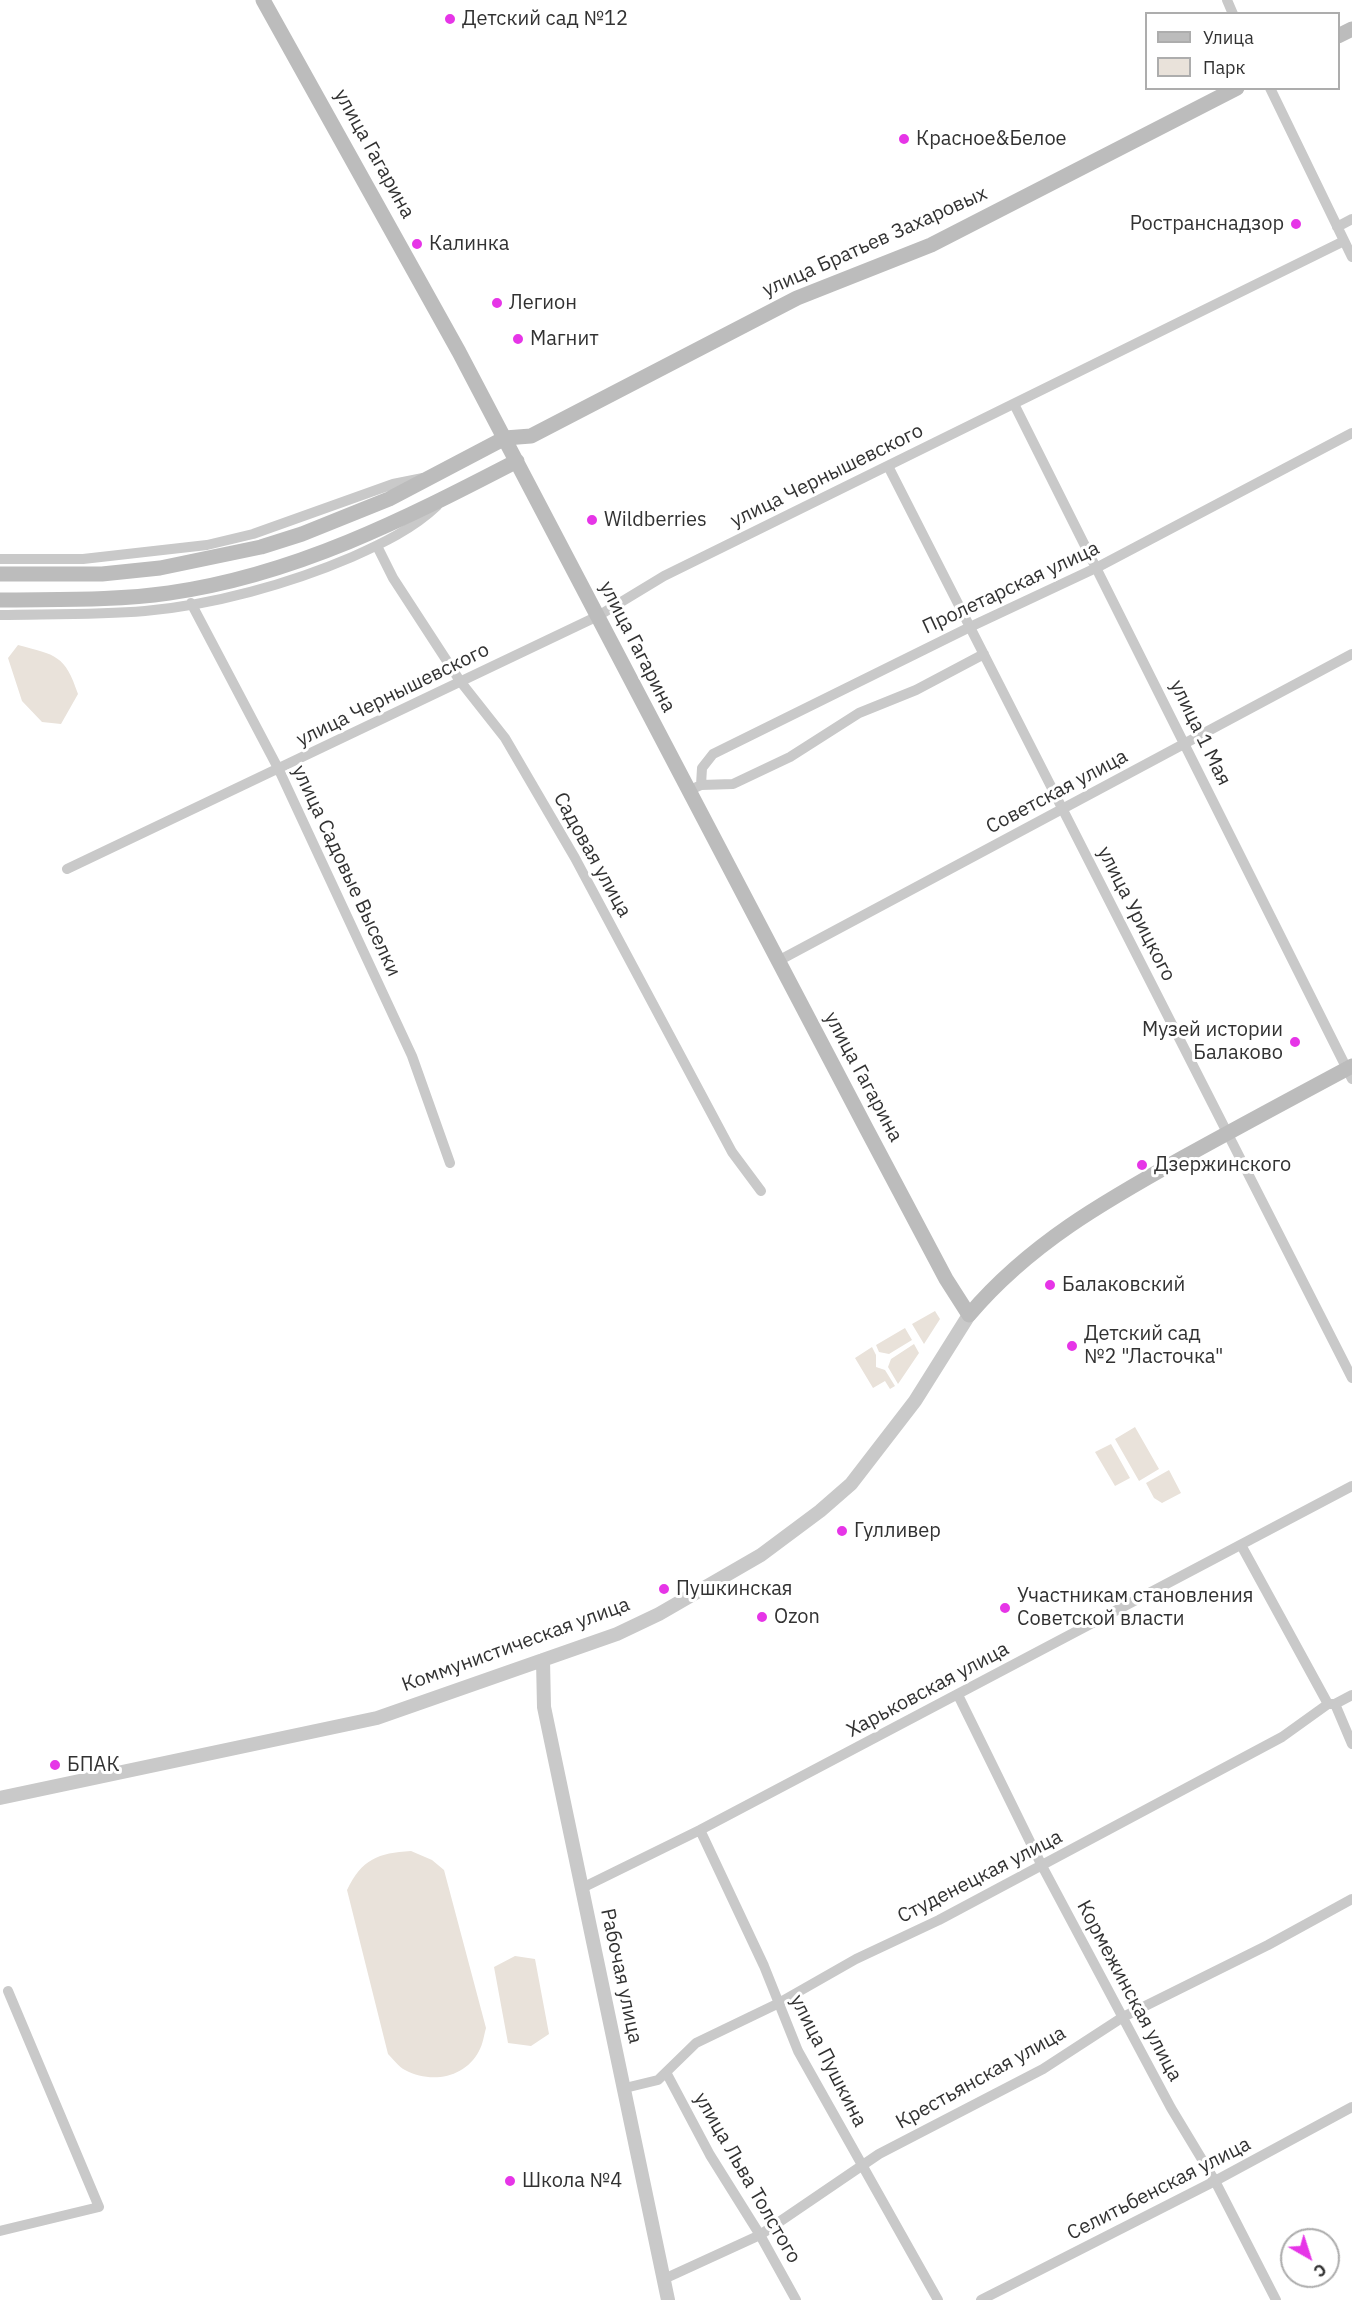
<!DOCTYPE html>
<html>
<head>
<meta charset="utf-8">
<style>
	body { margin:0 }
	#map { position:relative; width:1352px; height:2300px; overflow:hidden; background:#fff; font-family:"IBM Plex Sans",sans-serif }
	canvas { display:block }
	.legend { position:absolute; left:1145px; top:12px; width:195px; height:78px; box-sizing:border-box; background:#fff; border:2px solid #adadad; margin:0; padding:8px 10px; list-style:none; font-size:18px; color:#323232 }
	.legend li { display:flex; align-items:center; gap:12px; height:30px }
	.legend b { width:30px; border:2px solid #adadad }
	.north { position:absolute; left:1280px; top:2228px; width:60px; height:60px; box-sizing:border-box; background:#fff; border:2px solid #adadad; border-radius:50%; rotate:141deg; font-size:16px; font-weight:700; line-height:24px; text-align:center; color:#323232 }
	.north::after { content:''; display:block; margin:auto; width:21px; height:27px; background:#e635e7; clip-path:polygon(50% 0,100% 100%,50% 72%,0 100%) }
</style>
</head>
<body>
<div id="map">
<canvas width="1352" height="2300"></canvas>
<ul class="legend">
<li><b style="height:8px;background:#bcbcbc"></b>Улица</li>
<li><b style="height:16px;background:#e9e2da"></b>Парк</li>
</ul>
<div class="north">С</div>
</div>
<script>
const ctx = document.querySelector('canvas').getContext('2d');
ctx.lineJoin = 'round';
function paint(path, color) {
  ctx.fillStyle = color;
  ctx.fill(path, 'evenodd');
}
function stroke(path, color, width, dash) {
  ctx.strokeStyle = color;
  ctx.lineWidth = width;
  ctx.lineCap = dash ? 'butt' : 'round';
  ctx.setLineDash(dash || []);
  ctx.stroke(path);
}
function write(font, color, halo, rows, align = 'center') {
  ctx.font = font + ' "IBM Plex Sans",sans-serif';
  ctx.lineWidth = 6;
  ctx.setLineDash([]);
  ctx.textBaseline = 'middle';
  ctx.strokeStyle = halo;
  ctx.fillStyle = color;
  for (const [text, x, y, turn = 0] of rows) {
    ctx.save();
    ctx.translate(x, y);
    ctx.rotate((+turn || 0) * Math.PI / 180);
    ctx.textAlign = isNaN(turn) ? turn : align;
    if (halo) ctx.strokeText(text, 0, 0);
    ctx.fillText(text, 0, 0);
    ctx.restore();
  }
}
paint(new Path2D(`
	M18,645C56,655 65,655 78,694L61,724L42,722L22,701L8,658Z
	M935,1311L940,1319L924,1344L912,1324Z
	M905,1328L912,1340L889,1354L879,1352L876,1345Z
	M914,1344L919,1353L898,1384L888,1367L891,1359Z
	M872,1347L876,1355V1367L885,1370L895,1386L890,1389L885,1381L873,1388L855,1358Z
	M1135,1427L1159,1469L1139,1481L1115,1439Z
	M1111,1444L1130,1478L1115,1486L1095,1452Z
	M1169,1470L1181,1493L1162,1503L1154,1498L1146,1483Z
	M411,1851L432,1860L444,1870L486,2028C484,2035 483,2044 479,2051C465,2078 431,2084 405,2070C399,2067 393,2059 388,2054L347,1890C362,1859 378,1853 411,1851Z
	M515,1956L535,1959L549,2034L531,2046L508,2043L494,1967Z`), '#e9e2da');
stroke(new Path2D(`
	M1227,0L1233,14
	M1270,88L1352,257
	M1337,227L1352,219
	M1014,404L1352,1079
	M888,466L1352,1378
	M377,546L393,578L460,681L505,738L575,858L732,1152L761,1191
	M0,559H83L207,545L253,534L393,484L423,478
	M191,603L279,770L412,1056L450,1163
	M0,615C48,614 97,615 145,611C213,605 289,584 352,557C381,544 413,529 437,506
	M701,785L733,784L790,757L859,713L916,690L984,654
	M688,791L701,785L702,768L713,754L970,627L1098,567L1352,433
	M67,869L598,616L664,576L1344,241
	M778,961L1352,654
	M1241,1545L1328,1704
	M958,1695L1041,1864L1171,2108L1215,2181L1276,2300
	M1335,1704L1352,1744
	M700,1830L764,1966L798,2051L938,2300
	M582,1888L700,1830L1352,1486
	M667,2074L710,2155L760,2235L796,2300
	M625,2088L658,2080L696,2043L777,2004L856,1959L939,1920L1282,1737L1328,1704H1335L1352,1695
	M0,2231L99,2207L8,1991
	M664,2279L760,2235L879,2154L1043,2069L1123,2017L1268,1945L1352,1899
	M981,2300L1215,2181L1352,2107`), '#c9c9c9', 10);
stroke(new Path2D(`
	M543,1660L544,1707L668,2300
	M0,1798L377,1718L617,1634L659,1614L761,1555L820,1511L851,1484L915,1401L969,1315`), '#c9c9c9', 14);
stroke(new Path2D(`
	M263,0L459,352L866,1128L946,1279L969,1315C1029,1244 1105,1201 1184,1157C1240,1126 1296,1096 1352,1066
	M1338,36L1352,29
	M0,574H102L160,568L261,547L302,534L389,499L505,438L531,436L797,298L931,245L1237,88
	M0,600C56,599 113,601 169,593C295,575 405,519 517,461`), '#bcbcbc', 15);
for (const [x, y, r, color] of [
	[450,19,6,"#e635e7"],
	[904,139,6,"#e635e7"],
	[1296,224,6,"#e635e7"],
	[417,244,6,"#e635e7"],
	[497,303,6,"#e635e7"],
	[518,339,6,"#e635e7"],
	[592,520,6,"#e635e7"],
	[1295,1042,6,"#e635e7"],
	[1142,1165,6,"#e635e7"],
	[1050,1285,6,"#e635e7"],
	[1072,1346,6,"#e635e7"],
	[842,1531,6,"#e635e7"],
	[664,1589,6,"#e635e7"],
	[1005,1608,6,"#e635e7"],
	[762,1617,6,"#e635e7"],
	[55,1765,6,"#e635e7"],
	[510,2181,6,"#e635e7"]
]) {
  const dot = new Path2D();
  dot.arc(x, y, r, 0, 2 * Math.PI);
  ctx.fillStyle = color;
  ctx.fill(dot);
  stroke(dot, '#fff', 2);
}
write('20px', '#323232', '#fff', [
	["Детский сад №12",462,19],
	["Красное&Белое",916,139],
	["Ространснадзор",1284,224,"right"],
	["Калинка",429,244],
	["Легион",509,303],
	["Магнит",530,339],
	["Wildberries",604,520],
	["Музей истории",1283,1030,"right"],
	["Балаково",1283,1053,"right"],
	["Дзержинского",1154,1165],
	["Балаковский",1062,1285],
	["Детский сад",1084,1334],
	["№2 \"Ласточка\"",1084,1357],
	["Гулливер",854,1531],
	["Пушкинская",676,1589],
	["Участникам становления",1017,1596],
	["Советской власти",1017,1619],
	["Ozon",774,1617],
	["БПАК",67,1765],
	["Школа №4",522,2181]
], 'left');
write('20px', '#323232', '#fff', [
	["улица Гагарина",374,154,61],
	["улица Братьев Захаровых",875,242,-24],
	["улица Чернышевского",827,476,-26],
	["Пролетарская улица",1011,588,-25],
	["улица Гагарина",637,647,63],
	["улица Чернышевского",393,695,-26],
	["улица 1 Мая",1200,733,64],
	["Советская улица",1057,792,-28],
	["Садовая улица",592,855,61],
	["улица Садовые Выселки",346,871,65],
	["улица Урицкого",1136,914,63],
	["улица Гагарина",863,1077,62],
	["Коммунистическая улица",516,1645,-20],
	["Харьковская улица",928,1690,-28],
	["Студенецкая улица",980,1877,-27],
	["Рабочая улица",621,1976,78],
	["Кормежинская улица",1129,1991,62],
	["улица Пушкина",828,2061,63],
	["Крестьянская улица",981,2078,-29],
	["улица Льва Толстого",747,2178,60],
	["Селитьбенская улица",1159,2189,-27]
]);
</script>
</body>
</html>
